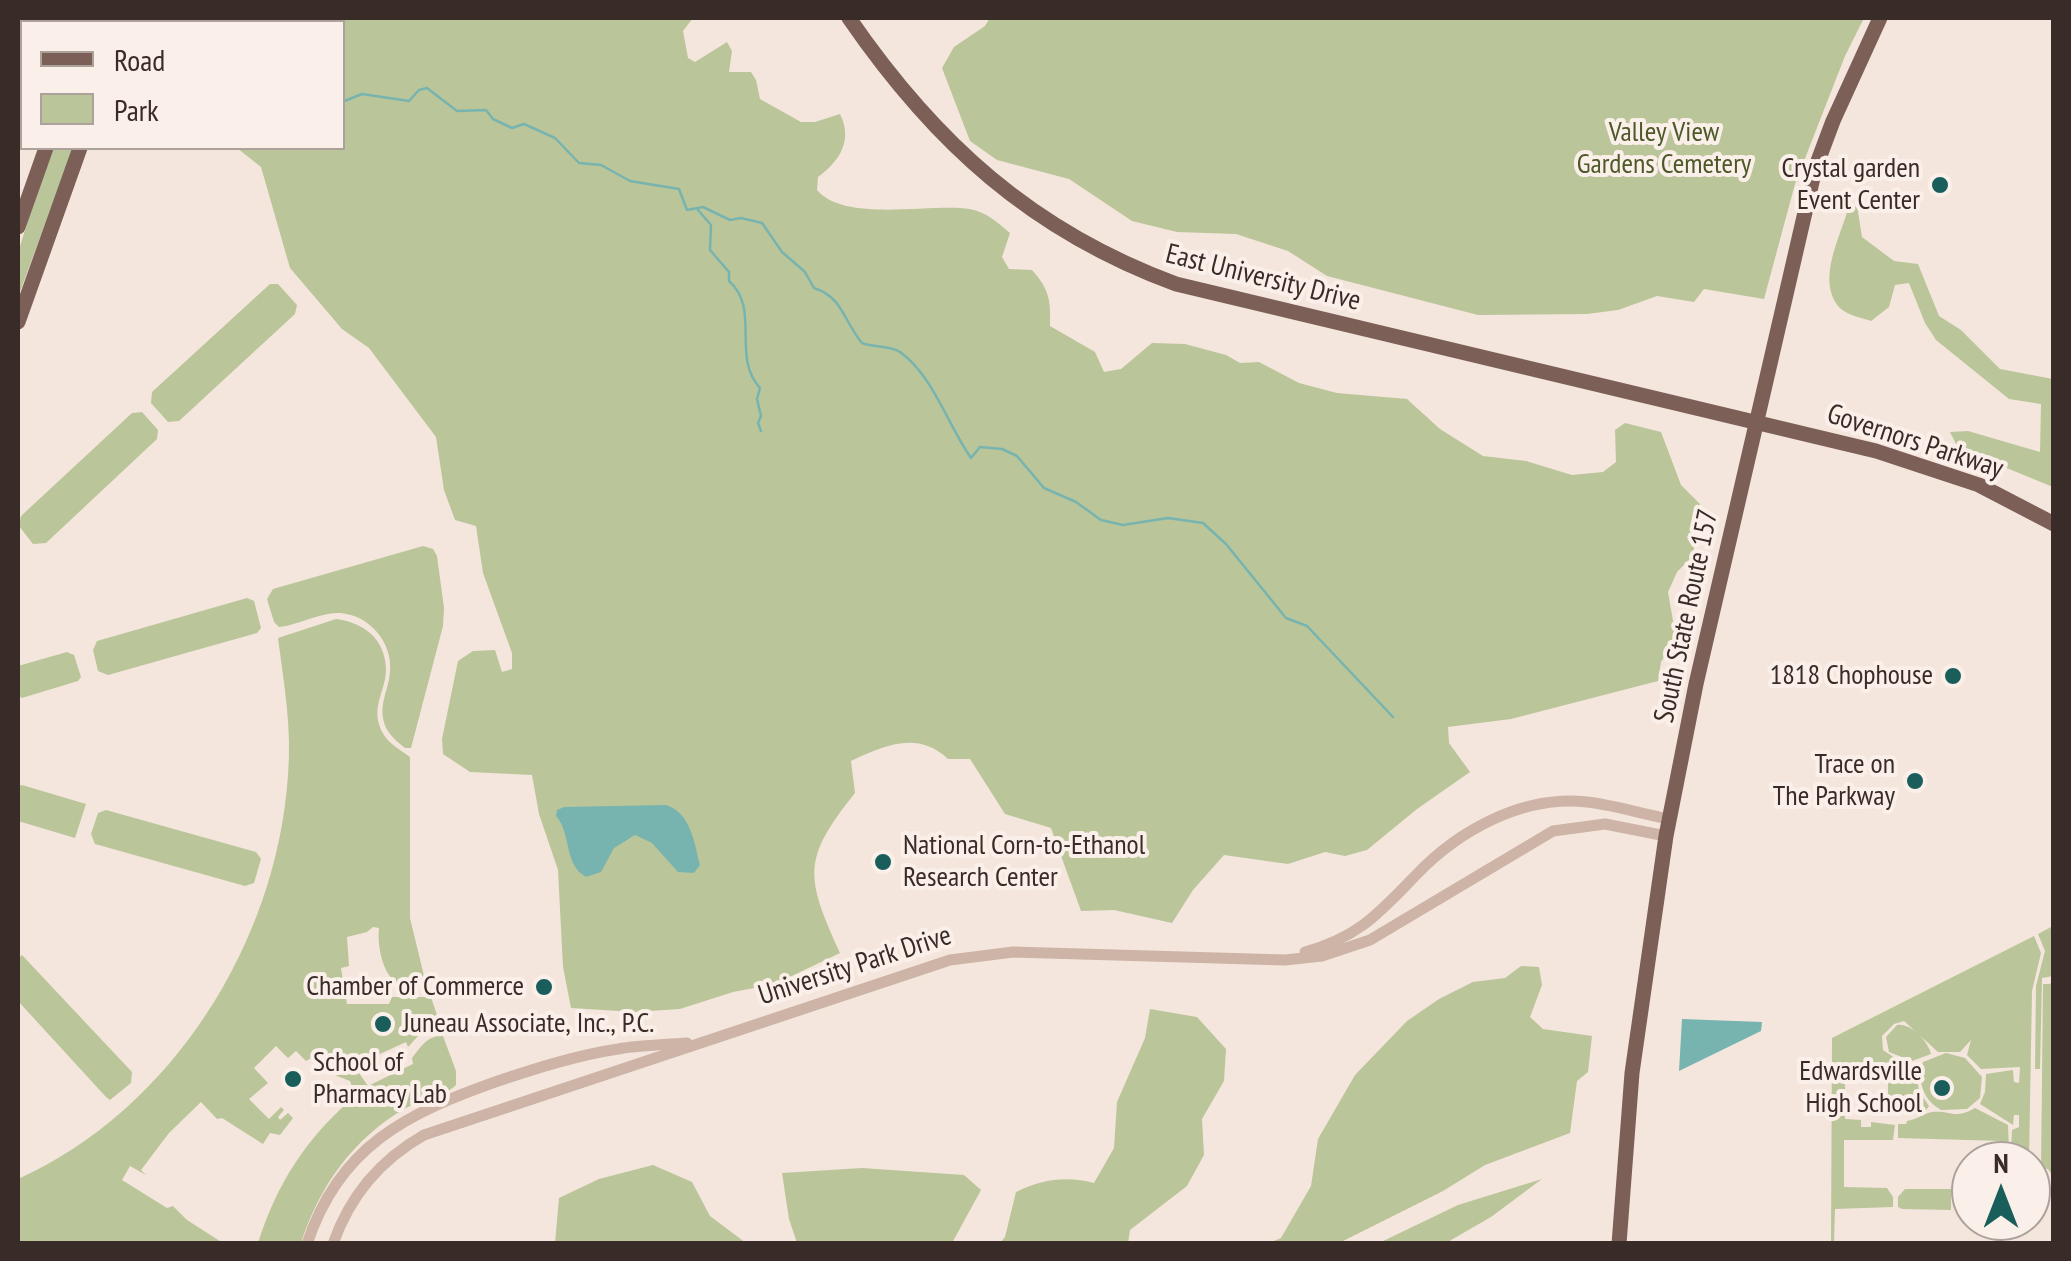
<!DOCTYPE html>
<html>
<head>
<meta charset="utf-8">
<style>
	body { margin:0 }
	#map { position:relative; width:2071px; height:1261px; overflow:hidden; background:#f4e6dc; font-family:"PT Sans Narrow",sans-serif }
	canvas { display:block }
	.frame { position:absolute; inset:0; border:20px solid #392b28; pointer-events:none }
	.legend { position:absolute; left:20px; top:20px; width:325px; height:130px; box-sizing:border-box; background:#fbf0e9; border:2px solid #ada19c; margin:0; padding:12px 18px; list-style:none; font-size:30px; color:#392b28 }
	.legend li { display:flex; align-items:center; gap:20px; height:50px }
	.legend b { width:50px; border:2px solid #ada19c }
	.north { position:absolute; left:1951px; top:1141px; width:100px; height:100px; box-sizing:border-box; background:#fbf0e9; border:2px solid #ada19c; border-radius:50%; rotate:0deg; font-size:28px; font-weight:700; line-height:40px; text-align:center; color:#392b28 }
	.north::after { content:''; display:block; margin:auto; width:35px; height:45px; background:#1a5e5b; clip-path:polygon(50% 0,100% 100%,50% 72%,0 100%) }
</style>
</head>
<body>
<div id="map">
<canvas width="2071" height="1261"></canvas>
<div class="frame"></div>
<ul class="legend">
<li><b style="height:12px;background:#7c6058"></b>Road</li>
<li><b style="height:28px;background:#bbc59a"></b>Park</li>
</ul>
<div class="north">N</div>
</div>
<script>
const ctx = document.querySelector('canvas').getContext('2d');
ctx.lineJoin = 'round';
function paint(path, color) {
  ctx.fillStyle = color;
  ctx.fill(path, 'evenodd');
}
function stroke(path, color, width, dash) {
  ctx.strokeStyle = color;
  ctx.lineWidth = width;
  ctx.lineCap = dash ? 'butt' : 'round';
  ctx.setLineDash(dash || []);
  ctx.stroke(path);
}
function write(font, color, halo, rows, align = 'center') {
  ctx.font = font + ' "PT Sans Narrow",sans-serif';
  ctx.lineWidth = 8;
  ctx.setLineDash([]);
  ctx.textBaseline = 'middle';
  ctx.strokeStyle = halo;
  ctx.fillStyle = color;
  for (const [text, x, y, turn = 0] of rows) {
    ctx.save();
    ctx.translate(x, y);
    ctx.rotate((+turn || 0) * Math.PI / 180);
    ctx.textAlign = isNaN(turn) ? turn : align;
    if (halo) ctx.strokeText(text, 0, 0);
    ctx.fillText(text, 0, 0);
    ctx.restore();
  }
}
paint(new Path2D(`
	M139,18H693L683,31L688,58L695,62L727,42L732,51L729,72H751L756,80L760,99L801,122H815L840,114C853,140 840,161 818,177L817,190C845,223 930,203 970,209C986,212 997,222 1010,233L1002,257L1009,269L1032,270C1049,289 1051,300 1050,326L1095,352L1104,372L1121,369L1152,343L1185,344L1226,355L1240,363L1259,362L1299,383L1337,393L1407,399L1440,429L1483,456L1526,461L1572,475L1603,472L1616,462L1615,430L1625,423L1661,432L1681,485L1700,504L1693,556L1677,572L1668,592L1676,638L1661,662L1658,681L1511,719L1448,727L1449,743L1470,772L1417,809L1367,850L1345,856L1325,852L1288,864L1224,855L1193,890L1172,923L1114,910L1081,911L1051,828L1005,814L970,759H948C917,730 884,746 851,761L855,793C801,860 806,877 840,953L775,984L733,992L680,1009L634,1012L571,1008L563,967L558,870L539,814L532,775L470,772L443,754L442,739L458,661L473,651L495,650L502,672L512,669V653L483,573L476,526L455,520L444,490L436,437L369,348L342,329L290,268L261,167L237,148H342V22H137Z
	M990,18H1864L1845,56L1795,184L1764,299L1704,289L1694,302L1657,296L1618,310L1587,314L1478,315L1327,276L1288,251L1236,234L1177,232L1132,221L1069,179L997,160L970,141L942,68L954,47L985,26Z
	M50,148H72V151L18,297V253Z
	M1857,206L1862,237L1894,261L1918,264L1939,316L1961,330L2000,369L2053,379V487L1958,448L1950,432L1968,431L2040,452L2041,404L2009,399L1936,340L1925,323L1909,283L1895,285L1889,307L1871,321C1862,318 1848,315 1841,309C1815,283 1840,238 1848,209Z
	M270,284H278L297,305L295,314L179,421L168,422L151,403L152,392Z
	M142,412L158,430L157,439L46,543L33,544L19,526L21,516L132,413Z
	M423,546L433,549L437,556L444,608L443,626L411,748H405C395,740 385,732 383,718C380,703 389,687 390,672C393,642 369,615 340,613C320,612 299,625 279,627L274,622L267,599L273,589Z
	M247,598L254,601L261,628L257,633L108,675L98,671L93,650L97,641Z
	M336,619C363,622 386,639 386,670C386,688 373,705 379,724C384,742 397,747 410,757V918L425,980C389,1004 376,953 379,928L373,927L367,932L347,937L349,966L341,968L347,1004H389L392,997H431L439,1021L418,1036L408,1047L406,1042L358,1064L359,1073L368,1086L413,1064L412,1058C421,1047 427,1035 443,1036L456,1071V1085C443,1098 422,1099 406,1108C353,1138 319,1187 301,1243H258C277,1183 307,1137 355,1096L350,1081L337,1076L317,1055L306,1061L296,1051L288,1058L276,1046L254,1068L268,1083L249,1099L269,1119L281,1107L284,1110L278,1117L280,1120L288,1113L293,1118L280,1135L270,1133L263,1144L222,1118L217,1119L201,1102L169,1133L141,1170L146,1175L130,1166L122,1180L167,1208L173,1206L187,1220L223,1243H18V1179C172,1110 277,942 288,775C292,728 284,684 278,638Z
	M67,652L74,655L81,677L78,681L22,698L18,695V666Z
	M22,785L86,804L75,838L18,821V786Z
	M106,810L256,852L261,859L254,883L245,886L95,844L91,834L98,813Z
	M2053,926V976L2042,978L2040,1069H2035L2036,986L2045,951L2038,934Z
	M2034,936L2041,953L2032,991L2029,1161H2017L2011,1149L2012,1130L2019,1127V1115H2014L2013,1125L1980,1104L1985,1092L1986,1074L2013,1070L2014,1082L2019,1083L2020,1067L1981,1069L1967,1055L1971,1040L1960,1052H1938L1904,1021L1894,1024L1882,1036L1883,1050L1898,1060L1915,1064L1919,1091L1929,1106L1924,1113L1907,1116V1100L1892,1098L1890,1116L1888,1115V1072H1845V1119L1861,1120V1127H1871V1122L1895,1125L1893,1140H1844V1187L1887,1188L1893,1197V1207L1835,1209L1834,1243H1831L1832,1038Z
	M22,955L132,1072L131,1083L110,1100L106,1097L18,1001V959Z
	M1521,966L1539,967L1542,985L1530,1017L1543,1029L1592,1036L1588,1072L1577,1081L1570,1133L1485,1165L1443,1191L1339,1243H1269L1281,1238L1311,1186L1318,1139L1355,1075L1407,1021L1439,999L1473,982L1505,978Z
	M2053,980V1176L2048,1169L2041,1168L2043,984H2050Z
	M1150,1009L1197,1017L1226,1049L1224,1081L1202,1119L1204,1155L1187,1186L1130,1230L1128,1243H1000L1005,1237L1016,1192C1042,1179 1067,1176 1094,1183L1114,1148L1117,1102L1145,1038Z
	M1897,1025C1911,1023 1928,1041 1931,1054L1912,1061L1889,1052L1886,1037Z
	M1946,1053L1965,1058L1982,1077L1980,1098L1967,1109L1941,1110C1923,1100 1917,1081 1923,1062Z
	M1975,1108L2008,1125L2009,1149L2014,1161H2002V1141L1898,1138V1124H1906L1907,1121C1917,1120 1923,1113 1932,1112C1952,1110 1954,1120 1975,1108Z
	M653,1165L692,1182L710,1216L746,1243H555L559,1198L599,1179Z
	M862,1168L964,1175L981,1190L952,1243H797L789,1219L782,1173Z
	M1542,1179L1491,1217L1446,1243H1379L1458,1205Z
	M1905,1189H1951V1210L1902,1209L1898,1207V1197Z`), '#bbc59a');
paint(new Path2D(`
	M666,805C691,813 694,842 700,865L694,873L678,872L652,843L635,835L614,848L601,872L586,877C563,864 572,834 556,816L557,810L564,807Z
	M1682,1019L1762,1022L1761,1031L1679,1071Z`), '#78b4af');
stroke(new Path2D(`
	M25,22L46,18
	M18,23H22
	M342,102L362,94L409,101L419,90L427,88L457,111L486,110L493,119L512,128L524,124L555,138L579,163L601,165L630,181L679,189L687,210L703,207L730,220L741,218L762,223L782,252L805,272L814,288C843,297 844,322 862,343C875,348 889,345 900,352C932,374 949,427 971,458L980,447L1002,449L1017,456L1044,488L1076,502L1101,520L1123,525L1168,518L1203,523L1226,544L1286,618L1307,626L1393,717
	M698,210L711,225L710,250L729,272V281C761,309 731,357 760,388L757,399L761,416L758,423L761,431`), '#78b4af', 2.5);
stroke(new Path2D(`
	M1305,952C1359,937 1379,913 1416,875C1459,830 1523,795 1587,802C1614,805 1642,814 1669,819
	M307,1244C339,1146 407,1113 498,1081C537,1068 578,1055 618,1049C641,1045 664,1045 687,1043
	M333,1244C350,1195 380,1160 424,1135L950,960L1013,952L1285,960L1322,956L1370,940L1553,831L1605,824L1666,836`), '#cdb4a6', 11);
stroke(new Path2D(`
	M849,18C935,143 1032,231 1176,284L1876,451L1979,485L2054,524
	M89,22L91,18
	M124,22L125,18
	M18,227L46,148
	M18,322L80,148
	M1619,1244L1632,1073L1666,836L1696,684L1815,169L1833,121L1880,18`), '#7c6058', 15);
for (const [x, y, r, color] of [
	[1940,185,10,"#1a5e5b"],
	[1953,676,10,"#1a5e5b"],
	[1915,781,10,"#1a5e5b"],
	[883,862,10,"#1a5e5b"],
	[544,987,10,"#1a5e5b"],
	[383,1024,10,"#1a5e5b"],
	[293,1079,10,"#1a5e5b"],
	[1942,1088,10,"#1a5e5b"]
]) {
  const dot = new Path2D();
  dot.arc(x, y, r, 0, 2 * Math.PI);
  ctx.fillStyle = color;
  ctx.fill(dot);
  stroke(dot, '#fbf0e9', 4);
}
write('28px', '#4e5929', '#fbf0e9', [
	["Valley View",1664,133],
	["Gardens Cemetery",1664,165]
]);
write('28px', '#392b28', '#fbf0e9', [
	["Crystal garden",1920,169],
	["Event Center",1920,201],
	["1818 Chophouse",1933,676],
	["Trace on",1895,765],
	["The Parkway",1895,797],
	["National Corn-to-Ethanol",903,846,"left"],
	["Research Center",903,878,"left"],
	["Chamber of Commerce",524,987],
	["Juneau Associate, Inc., P.C.",403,1024,"left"],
	["School of",313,1063,"left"],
	["Pharmacy Lab",313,1095,"left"],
	["Edwardsville",1922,1072],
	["High School",1922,1104]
], 'right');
write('28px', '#392b28', '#fbf0e9', [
	["East University Drive",1263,278,14],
	["Governors Parkway",1915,442,18],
	["South State Route 157",1687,616,-78],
	["University Park Drive",855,966,-18]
]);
</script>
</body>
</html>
